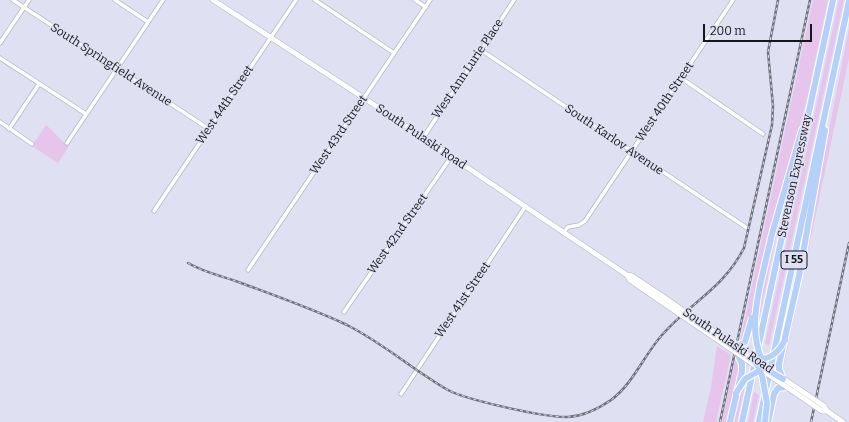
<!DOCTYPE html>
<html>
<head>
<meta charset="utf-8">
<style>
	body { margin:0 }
	#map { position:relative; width:849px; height:422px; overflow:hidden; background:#dfe1f2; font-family:Bitter,serif }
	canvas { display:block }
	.scale { position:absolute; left:703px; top:24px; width:109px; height:18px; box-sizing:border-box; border:2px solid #16171d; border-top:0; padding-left:5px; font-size:12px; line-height:14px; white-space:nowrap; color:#16171d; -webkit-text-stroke:3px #dfe1f2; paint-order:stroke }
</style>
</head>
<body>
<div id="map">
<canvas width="849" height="422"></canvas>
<div class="scale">200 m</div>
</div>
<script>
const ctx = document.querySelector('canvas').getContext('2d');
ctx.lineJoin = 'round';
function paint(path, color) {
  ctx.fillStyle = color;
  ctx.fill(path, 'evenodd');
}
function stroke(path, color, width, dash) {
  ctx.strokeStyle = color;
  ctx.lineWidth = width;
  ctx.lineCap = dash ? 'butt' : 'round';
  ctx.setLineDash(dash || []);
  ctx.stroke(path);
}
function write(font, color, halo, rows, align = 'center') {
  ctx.font = font + ' Bitter,serif';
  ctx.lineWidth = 3;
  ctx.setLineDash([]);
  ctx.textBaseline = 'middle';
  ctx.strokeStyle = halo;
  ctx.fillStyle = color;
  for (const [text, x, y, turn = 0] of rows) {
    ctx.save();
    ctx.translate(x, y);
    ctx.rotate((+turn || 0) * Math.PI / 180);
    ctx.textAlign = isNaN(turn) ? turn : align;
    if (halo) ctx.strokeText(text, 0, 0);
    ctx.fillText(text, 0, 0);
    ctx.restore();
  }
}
paint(new Path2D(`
	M813,0H828L806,103L767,243L746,338L740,341Z
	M839,0H844L769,346L765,343Z
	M849,28V58L783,369L786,349Z
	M46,125C55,132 60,141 69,146L58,163L32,146Z
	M784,198L758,325L763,287Z
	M717,346L731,355L716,422H703L711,387Z
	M735,358L740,365L728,422H722Z
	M745,385L737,422H733L739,394Z
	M754,392L759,395L753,422H748Z`), '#e6c4ec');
const street = new Path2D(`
	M13,0L209,129
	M115,0L148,22
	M315,0L394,53
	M415,0L426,7
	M0,43L29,0
	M481,50L747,228
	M0,58L86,114
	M681,78L763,134
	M0,122L32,144
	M9,129L39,84
	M423,138L514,0
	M67,143L163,0
	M154,211L296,0
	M563,233L568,227L579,225L585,221L733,0
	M248,270L430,0
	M344,312L451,157
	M401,394L525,207`);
const secondary = new Path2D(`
	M213,0L364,98L627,275L630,280L659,300
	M627,275L632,276L662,296
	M827,411L843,422`);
const highway = new Path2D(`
	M760,285L772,234L802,130
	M783,379L779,369V364L799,276L825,130
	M730,422L742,371V364L737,353
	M742,422L833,0
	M759,422L849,1
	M768,422L774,394L778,388L787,387`);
stroke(street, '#b3b6c6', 5);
stroke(secondary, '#b3b6c6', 6);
stroke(highway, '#fff', 8);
stroke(street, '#fff', 3.5);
stroke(secondary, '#fff', 5);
stroke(highway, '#b6d1f9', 6);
const rail = new Path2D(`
	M188,263C205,273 223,276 241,283C276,296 313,309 347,325C383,343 413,370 448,390C467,400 546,418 568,417C584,416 598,409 611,400C633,384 644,355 662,335C691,302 723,289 744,248L772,125L773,106L768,52L778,0
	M720,422L810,0
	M811,422L849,243`);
stroke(rail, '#6e707b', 2.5);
stroke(rail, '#dfe1f2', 1, [3]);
const secondaryBridge = new Path2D(`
	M662,296L773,372
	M659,300L822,411H827
	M781,377L824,406L827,411`);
const highwayBridge = new Path2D(`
	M760,285C755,311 751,335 762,360
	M732,344L740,345L745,342L752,318
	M752,358C767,362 778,354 785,340
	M752,358L761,370
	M769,371L783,379
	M762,375L767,403L765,422
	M736,393L745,379L757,372`);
stroke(secondaryBridge, '#b3b6c6', 6, []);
stroke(highwayBridge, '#fff', 8, []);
stroke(secondaryBridge, '#fff', 5);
stroke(highwayBridge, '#b6d1f9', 6);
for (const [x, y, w] of [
	[794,260,26]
]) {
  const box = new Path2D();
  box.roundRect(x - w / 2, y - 9, w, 18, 3);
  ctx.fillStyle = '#dfe1f2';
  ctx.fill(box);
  stroke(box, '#16171d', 1);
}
write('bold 11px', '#16171d', null, [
	["I 55",794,260]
]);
write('12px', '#16171d', '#dfe1f2', [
	["South Springfield Avenue",111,65,33],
	["West Ann Lurie Place",468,69,-56],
	["West 40th Street",665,102,-56],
	["West 44th Street",225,105,-56],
	["West 43rd Street",339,135,-56],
	["South Pulaski Road",421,137,34],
	["South Karlov Avenue",614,140,34],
	["Stevenson Expressway",795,176,-78],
	["West 42nd Street",398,234,-55],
	["West 41st Street",463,300,-56],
	["South Pulaski Road",728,341,34]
]);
</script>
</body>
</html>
